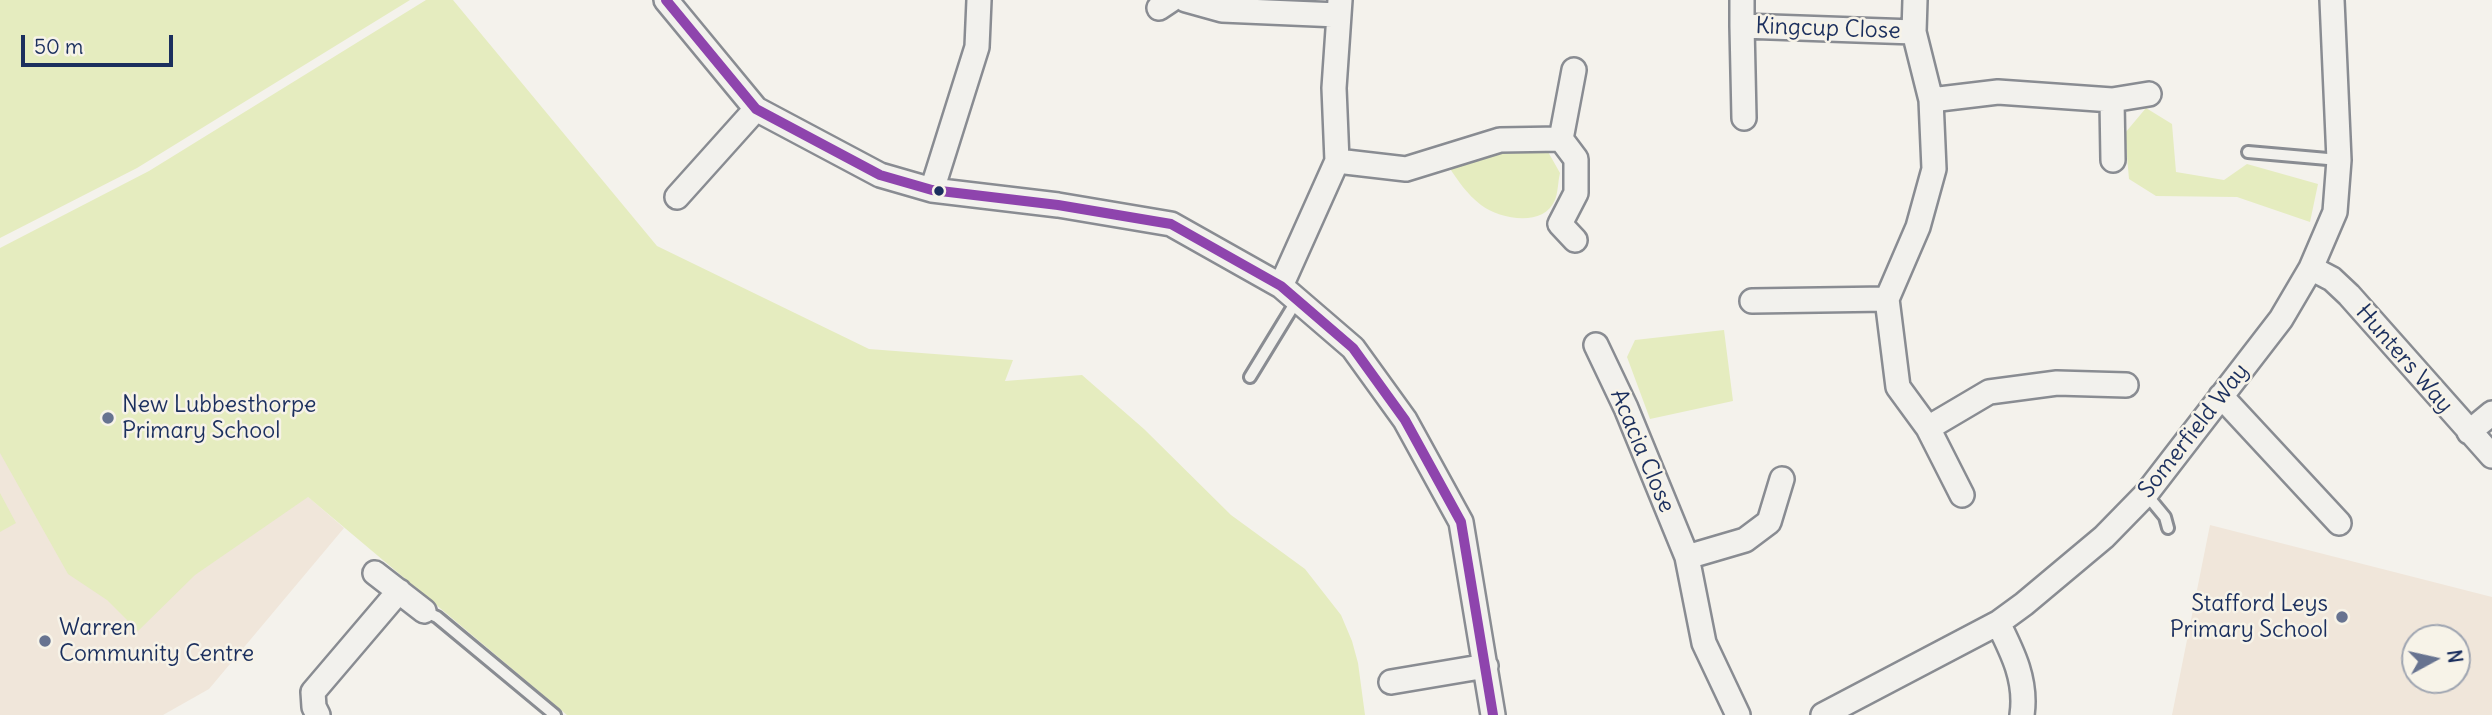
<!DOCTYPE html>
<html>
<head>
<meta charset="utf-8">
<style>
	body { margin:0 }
	#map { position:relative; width:2492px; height:715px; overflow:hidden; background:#f4f2ec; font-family:Delius,sans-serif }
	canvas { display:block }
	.north { position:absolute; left:2401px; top:624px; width:70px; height:70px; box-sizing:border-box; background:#f7f3e8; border:2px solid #9fa5b1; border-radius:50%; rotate:82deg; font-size:19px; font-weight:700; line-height:28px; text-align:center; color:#1b2f5e }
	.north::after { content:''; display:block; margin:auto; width:24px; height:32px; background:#677390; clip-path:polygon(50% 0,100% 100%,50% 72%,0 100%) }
	.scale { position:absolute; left:21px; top:35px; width:152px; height:32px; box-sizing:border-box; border:4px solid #1b2f5e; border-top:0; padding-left:9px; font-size:21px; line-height:24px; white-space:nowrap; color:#1b2f5e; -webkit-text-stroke:5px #f7f3e8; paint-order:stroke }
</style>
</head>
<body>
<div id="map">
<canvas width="2492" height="715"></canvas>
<div class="north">N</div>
<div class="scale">50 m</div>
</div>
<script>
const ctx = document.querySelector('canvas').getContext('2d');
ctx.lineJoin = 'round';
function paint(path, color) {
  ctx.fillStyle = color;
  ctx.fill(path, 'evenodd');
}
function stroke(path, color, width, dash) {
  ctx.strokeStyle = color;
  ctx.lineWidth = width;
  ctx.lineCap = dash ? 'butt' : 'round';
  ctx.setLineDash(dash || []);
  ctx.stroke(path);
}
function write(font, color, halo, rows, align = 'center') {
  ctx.font = font + ' Delius,sans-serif';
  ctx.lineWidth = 5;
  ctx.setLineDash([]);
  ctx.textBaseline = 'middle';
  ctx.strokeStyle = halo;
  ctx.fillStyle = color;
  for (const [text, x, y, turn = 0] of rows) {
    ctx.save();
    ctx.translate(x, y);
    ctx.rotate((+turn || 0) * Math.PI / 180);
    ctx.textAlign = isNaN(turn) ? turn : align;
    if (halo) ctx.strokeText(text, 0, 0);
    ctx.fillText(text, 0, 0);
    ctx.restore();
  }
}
paint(new Path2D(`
	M33,258L344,528L209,689L163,715H0V274Z
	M2210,525L2492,597V715H2172ZM2457,638V680H2415V638Z`), '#f0e6da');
paint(new Path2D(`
	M0,0H410L137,168L0,238Z
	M426,0H453L657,246L869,349L1013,360L1005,381L1082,375L1144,429L1231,515L1305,569L1341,615L1352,641L1358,663L1365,715H567L308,497L195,575L138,631L107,600L68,574L0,453V248L149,171Z
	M2146,108L2172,124L2176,172L2224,180L2247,164L2318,184L2310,222L2237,197L2156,196L2129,179L2125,133Z
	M1547,150L1560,173C1558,181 1558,193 1555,200C1543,228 1500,219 1481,205C1467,194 1458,181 1449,167L1479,151Z
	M1724,330L1733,401L1650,419L1627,357L1635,340Z
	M0,493L16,523L0,532Z`), '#e5ecbf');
const service = new Path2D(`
	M2248,152L2339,160
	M1250,377L1297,300
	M2146,494L2165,517L2168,528
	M424,611L437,617L555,715`);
const minor = new Path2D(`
	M666,0L756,109L880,175L932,190L1058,205L1171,224L1281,286L1353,348L1405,420L1461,522L1493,715
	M1186,0L1222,10L1338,15
	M1742,0V26L1914,32
	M1915,0L1914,32L1931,100L1934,169L1918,227L1887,299L1898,387L1928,428L1962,495
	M1159,8L1171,0
	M1742,26L1744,118
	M1931,100L1998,92L2112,100L2113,160
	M2112,100L2149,94
	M1561,139L1574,70
	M1337,161L1406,169L1500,140L1561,139L1576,159V193L1560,224L1575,240
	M932,190L977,47L979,0
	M677,197L756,109
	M2311,268L2332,279L2349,295L2492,456
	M1281,286L1337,161L1334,88L1340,0
	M1752,301L1887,299
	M1596,345L1626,408L1687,557L1704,643L1738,715
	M2221,396L2339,523
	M1928,428L1989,392L2057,383L2126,385
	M2469,432L2492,413
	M1687,557L1745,540L1769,522L1782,479
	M375,573L424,611
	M1998,623C2013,653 2027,681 2022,715
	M1391,682L1486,666
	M318,715L314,707L313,692L399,591
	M1823,715L1998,623L2024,604L2104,537L2146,494L2281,319L2311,268L2335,212L2339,160L2332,0`);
stroke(service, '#898c92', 16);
stroke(minor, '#898c92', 28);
stroke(service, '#f2f1ed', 10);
stroke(minor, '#f2f1ed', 23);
stroke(new Path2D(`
	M666,0L756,109L880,175L932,190L1058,205L1171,224L1281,286L1353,348L1405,420L1461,522L1493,715`), '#8e44ad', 10);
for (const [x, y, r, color] of [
	[939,191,6,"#1b2f5e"],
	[108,418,7,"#677390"],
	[2342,617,7,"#677390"],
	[45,641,7,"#677390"]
]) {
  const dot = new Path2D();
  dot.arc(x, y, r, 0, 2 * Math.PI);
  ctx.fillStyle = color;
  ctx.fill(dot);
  stroke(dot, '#f7f3e8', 2.5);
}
write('23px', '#1b2f5e', '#f7f3e8', [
	["Kingcup Close",1828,29,2],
	["Hunters Way",2404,359,49],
	["Somerfield Way",2194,431,-52],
	["Acacia Close",1642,451,67]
]);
write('23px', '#1b2f5e', '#f7f3e8', [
	["New Lubbesthorpe",122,405],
	["Primary School",122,431],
	["Stafford Leys",2328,604,"right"],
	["Primary School",2328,630,"right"],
	["Warren",59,628],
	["Community Centre",59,654]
], 'left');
</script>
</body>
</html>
